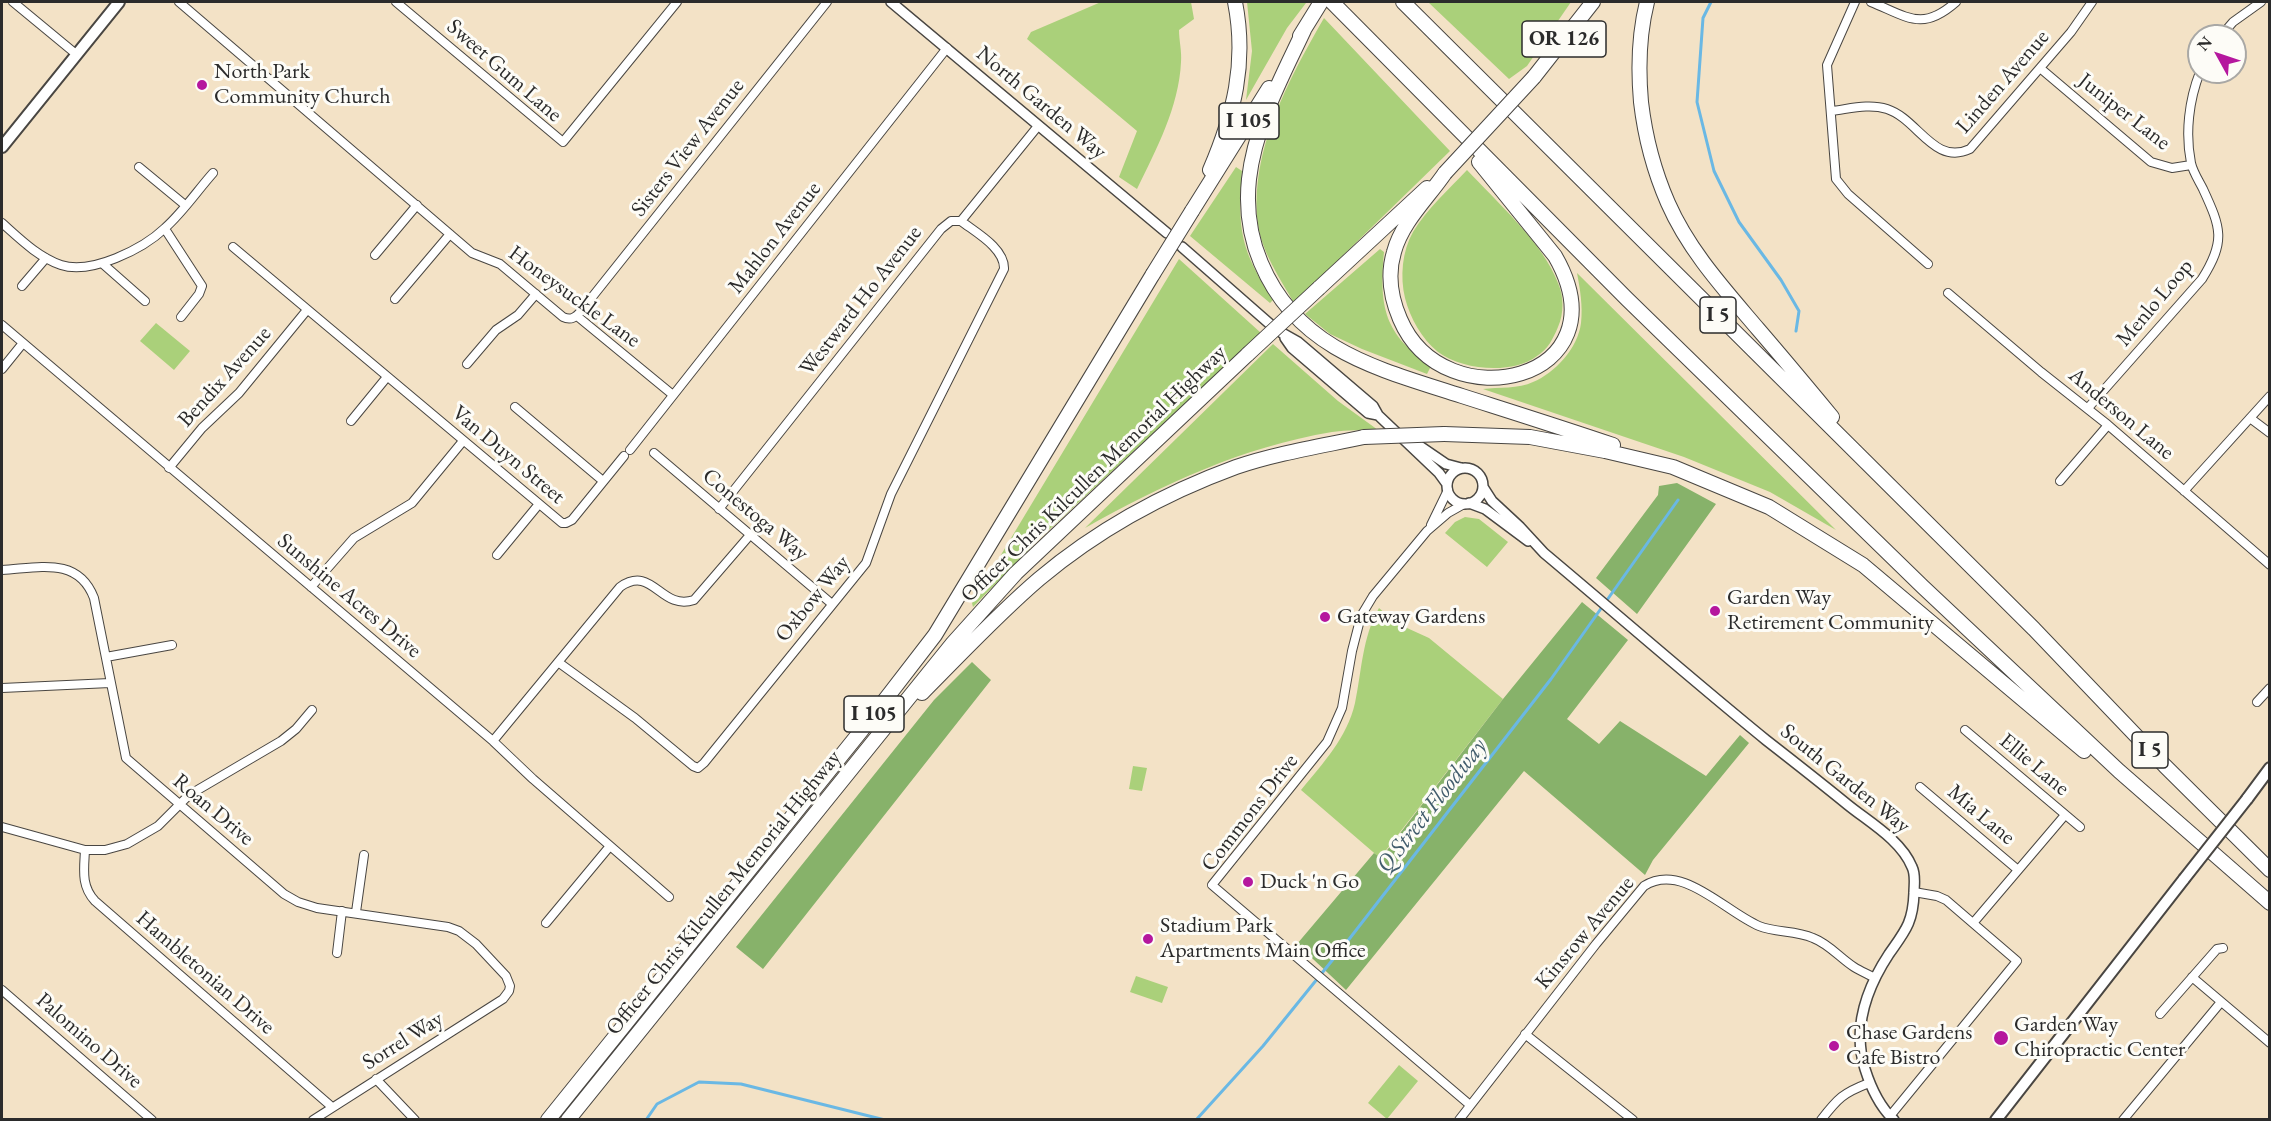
<!DOCTYPE html>
<html>
<head>
<meta charset="utf-8">
<style>
	body { margin:0 }
	#map { position:relative; width:2271px; height:1121px; overflow:hidden; background:#f3e2c6; font-family:"EB Garamond",serif }
	canvas { display:block }
	.frame { position:absolute; inset:0; border:3px solid #2b2b2b; pointer-events:none }
	.north { position:absolute; left:2187px; top:24px; width:60px; height:60px; box-sizing:border-box; background:#fdfcf7; border:2px solid #a9a8a5; border-radius:50%; rotate:310deg; font-size:16px; font-weight:700; line-height:24px; text-align:center; color:#2b2b2b }
	.north::after { content:''; display:block; margin:auto; width:21px; height:27px; background:#b5179e; clip-path:polygon(50% 0,100% 100%,50% 72%,0 100%) }
</style>
</head>
<body>
<div id="map">
<canvas width="2271" height="1121"></canvas>
<div class="frame"></div>
<div class="north">N</div>
</div>
<script>
const ctx = document.querySelector('canvas').getContext('2d');
ctx.lineJoin = 'round';
function paint(path, color) {
  ctx.fillStyle = color;
  ctx.fill(path, 'evenodd');
}
function stroke(path, color, width, dash) {
  ctx.strokeStyle = color;
  ctx.lineWidth = width;
  ctx.lineCap = dash ? 'butt' : 'round';
  ctx.setLineDash(dash || []);
  ctx.stroke(path);
}
function write(font, color, halo, rows, align = 'center') {
  ctx.font = font + ' "EB Garamond",serif';
  ctx.lineWidth = 6;
  ctx.setLineDash([]);
  ctx.textBaseline = 'middle';
  ctx.strokeStyle = halo;
  ctx.fillStyle = color;
  for (const [text, x, y, turn = 0] of rows) {
    ctx.save();
    ctx.translate(x, y);
    ctx.rotate((+turn || 0) * Math.PI / 180);
    ctx.textAlign = isNaN(turn) ? turn : align;
    if (halo) ctx.strokeText(text, 0, 0);
    ctx.fillText(text, 0, 0);
    ctx.restore();
  }
}
paint(new Path2D(`
	M1101,2H1191L1194,19L1179,30C1179,40 1182,52 1181,62C1179,107 1156,150 1137,189L1119,177L1137,131L1027,39L1031,32Z
	M1247,2H1304L1306,3L1287,28L1246,100L1252,51Z
	M1428,2H1571L1527,66L1509,79Z
	M1324,18L1450,151L1294,303C1280,278 1262,253 1258,224C1249,152 1289,79 1324,18Z
	M1236,167L1242,171C1237,229 1241,251 1273,300L1270,303L1190,236Z
	M1467,170C1495,200 1544,244 1558,283C1564,297 1564,313 1558,327C1553,339 1548,349 1537,356C1512,375 1462,370 1438,352C1422,339 1410,318 1405,298C1400,277 1402,251 1413,232C1427,209 1449,189 1467,170Z
	M1380,249L1384,252C1379,307 1384,334 1431,366L1427,374L1362,349L1330,334L1305,314Z
	M1179,259L1261,333L1038,540L973,607L972,603Z
	M1577,273L1836,530L1770,492L1684,457L1483,389C1498,387 1519,389 1533,382C1555,373 1578,348 1581,323C1583,306 1580,289 1577,273Z
	M156,323L190,351L174,370L140,341Z
	M1273,344L1338,401L1378,430C1363,430 1347,430 1332,432C1242,447 1164,484 1085,528Z
	M1465,517L1479,519L1508,542L1487,567L1445,533L1455,522Z
	M1379,608L1396,623L1429,638L1503,699L1380,858L1301,790C1323,763 1347,738 1355,703C1362,670 1362,638 1379,608Z
	M1133,766L1147,768L1142,791L1129,789Z
	M1136,976L1168,987L1162,1003L1130,992Z
	M1399,1065L1418,1081L1387,1119L1368,1103Z`), '#aad07a');
paint(new Path2D(`
	M1677,483L1716,504L1637,614L1596,578L1658,495L1659,486Z
	M1582,602L1628,640L1567,719L1599,744L1620,721L1706,776L1740,735L1749,743L1653,860L1645,875L1524,771L1346,990L1297,944L1374,853L1381,858L1503,699Z
	M972,662L991,680L763,969L736,947L934,700Z`), '#87b26a');
stroke(new Path2D(`
	M1711,2L1703,18L1697,102L1714,171L1739,222L1781,280L1799,311L1796,331
	M646,1120L657,1104L699,1082L741,1084L885,1120
	M1196,1120L1263,1046L1343,947L1551,679L1678,500`), '#6ab8e4', 3);
const minor = new Path2D(`
	M13,2L76,54
	M179,2L472,253L500,264L563,317C571,321 576,317 581,311L827,2
	M396,2L563,142L677,2
	M1855,2L1827,65L1836,179L1848,194L1928,264
	M1871,2C1908,17 1922,32 1956,2
	M2221,36L2233,22L2261,2
	M2040,68L2151,162L2172,168L2191,165
	M1831,111C1849,109 1869,103 1887,109C1918,119 1934,166 1970,149L2071,32L2092,2
	M139,167L185,205
	M2,223C20,239 38,257 61,265C91,275 143,249 165,228C183,212 197,191 213,173
	M165,229L202,286L199,294L181,317
	M233,247L562,523H566L572,520L624,456
	M375,255L417,205
	M103,264L145,301
	M22,286L46,258
	M1948,293L2041,372L2108,425L2270,565
	M395,299L450,234
	M577,316L673,395
	M2,325L493,741L533,779L669,897
	M467,364L496,330L518,315L536,294
	M2,369L23,343
	M515,407L603,481
	M2088,408L2202,279C2226,241 2221,228 2203,189C2199,181 2193,172 2191,163C2185,133 2189,100 2200,72
	M2250,418L2270,433
	M351,421L387,377
	M630,450L947,48
	M654,453L832,604
	M169,468L202,428L239,393L307,310
	M2060,481L2108,425
	M2184,491L2270,396
	M1464,504L1448,513L1427,531L1373,596L1361,616L1352,651L1342,708L1327,742L1212,885L1470,1105
	M719,509L941,229L951,221H961L1038,126
	M1431,525L1448,490
	M497,555L539,504
	M2,570C38,568 78,556 94,598L126,758L284,894L298,902L317,908L448,927L459,931L476,944L506,976L510,986L509,991L503,999L313,1120
	M311,587L354,538L412,503L463,441
	M106,657L172,645
	M558,662L635,718L693,766L698,768L704,763L866,563L891,494L1004,269C1005,248 975,232 961,221
	M2,688L110,683
	M2257,702L2270,688
	M1965,730L2080,827
	M493,741L620,587C653,564 660,611 694,600L750,535
	M1920,787L2018,870
	M2,827L85,850H105L127,844L158,826L189,795L281,741L296,729L312,710
	M85,850C84,870 81,886 95,901L332,1107
	M356,912L364,855
	M1974,922L2065,815
	M546,923L610,846
	M337,953L342,911
	M2192,977L2270,1043
	M2,990L152,1120
	M2160,1014L2217,949L2223,948
	M1525,1034L1633,1120
	M376,1079L415,1120
	M1890,1116L2017,961L1946,900L1937,896L1914,892
	M1459,1120L1596,944L1644,886C1682,862 1724,911 1759,926C1776,933 1795,930 1813,938C1829,944 1840,958 1854,967C1860,971 1868,974 1875,978
	M1821,1120C1838,1098 1843,1093 1869,1083
	M2123,1120L2221,1002`);
const tertiary = new Path2D(`
	M891,2L1167,233
	M1182,247L1271,325
	M1282,333L1298,342L1373,406L1378,415L1439,473L1447,484
	M1285,338L1292,348L1368,413L1378,415
	M1405,436L1446,464L1461,468
	M1447 486a18 18 0 1 1 36 0a18 18 0 1 1-36 0Z
	M1483,487L1492,501L1520,527L1544,553C1618,615 1691,679 1766,740C1793,761 1821,783 1848,805C1869,822 1901,840 1912,867C1916,875 1914,884 1914,893C1913,923 1905,931 1889,954C1866,989 1852,1028 1865,1069C1871,1088 1880,1107 1894,1120
	M1469,503L1485,509L1528,541`);
const secondary = new Path2D(`
	M2,147L119,2
	M2247,799L2270,768
	M1996,1120L2184,879`);
const motorway = new Path2D(`
	M1332,2L1627,299L1923,587L2119,771L2270,903
	M1403,2L2034,629L2165,766L2270,870
	M1647,2C1639,34 1638,68 1641,102C1645,136 1654,171 1668,203C1689,251 1725,290 1758,329C1783,358 1808,388 1832,417
	M1304,30C1282,77 1255,126 1249,179C1246,207 1250,237 1261,263C1298,351 1379,369 1462,396C1512,412 1563,428 1613,445
	M1300,36L1321,2
	M1534,77L1593,2
	M1210,170C1234,114 1247,63 1235,2
	M1445,173C1428,198 1402,222 1394,252C1387,275 1391,298 1400,319C1444,423 1627,381 1555,256L1479,162
	M1192,211L1269,88
	M1319,288L1427,188
	M1444,434L1530,437L1605,451L1673,467L1769,507L1863,565L2084,751
	M922,693C960,655 998,614 1039,579C1096,531 1165,493 1236,467C1277,453 1322,446 1364,437
	M548,1120L861,731L935,635L1153,274
	M568,1120L953,643L1016,573L1248,354`);
stroke(minor, '#494642', 10);
stroke(tertiary, '#494642', 12);
stroke(secondary, '#494642', 14);
stroke(motorway, '#494642', 16);
stroke(minor, '#fff', 8);
stroke(tertiary, '#fff', 9);
stroke(secondary, '#fff', 10);
stroke(motorway, '#fff', 14);
const secondaryBridge = new Path2D(`
	M2184,879L2247,799`);
const motorwayBridge = new Path2D(`
	M1445,173L1534,77
	M1153,274L1192,211
	M1248,354L1319,288
	M1364,437L1444,434`);
stroke(secondaryBridge, '#494642', 14, []);
stroke(motorwayBridge, '#494642', 16, []);
stroke(secondaryBridge, '#fff', 10);
stroke(motorwayBridge, '#fff', 14);
for (const [x, y, r, color] of [
	[202,85,6,"#b5179e"],
	[1715,611,6,"#b5179e"],
	[1325,617,6,"#b5179e"],
	[1248,882,6,"#b5179e"],
	[1148,939,6,"#b5179e"],
	[2001,1038,8,"#b5179e"],
	[1834,1046,6,"#b5179e"]
]) {
  const dot = new Path2D();
  dot.arc(x, y, r, 0, 2 * Math.PI);
  ctx.fillStyle = color;
  ctx.fill(dot);
  stroke(dot, '#fdfcf7', 2);
}
for (const [x, y, w] of [
	[1564,39,84],
	[1249,121,60],
	[1718,315,36],
	[874,714,60],
	[2150,750,36]
]) {
  const box = new Path2D();
  box.roundRect(x - w / 2, y - 18, w, 36, 4.5);
  ctx.fillStyle = '#fdfcf7';
  ctx.fill(box);
  stroke(box, '#2b2b2b', 1.5);
}
write('bold 21px', '#2b2b2b', null, [
	["OR 126",1564,39],
	["I 105",1249,121],
	["I 5",1718,315],
	["I 105",874,714],
	["I 5",2150,750]
]);
write('22px', '#2b2b2b', '#fdfcf7', [
	["Sweet Gum Lane",504,71,41],
	["Linden Avenue",2003,82,-49],
	["North Garden Way",1041,103,40],
	["Juniper Lane",2124,112,38],
	["Sisters View Avenue",688,148,-52],
	["Mahlon Avenue",775,238,-52],
	["Honeysuckle Lane",574,297,36],
	["Westward Ho Avenue",861,301,-52],
	["Menlo Loop",2155,303,-50],
	["Bendix Avenue",225,377,-48],
	["Anderson Lane",2121,414,40],
	["Van Duyn Street",508,455,40],
	["Officer Chris Kilcullen Memorial Highway",1094,474,-44],
	["Conestoga Way",755,515,40],
	["Sunshine Acres Drive",349,596,40],
	["Oxbow Way",813,599,-51],
	["Ellie Lane",2034,765,40],
	["South Garden Way",1845,779,39],
	["Roan Drive",213,810,40],
	["Commons Drive",1250,813,-52],
	["Mia Lane",1981,815,40],
	["Officer Chris Kilcullen Memorial Highway",724,893,-51],
	["Kinsrow Avenue",1585,933,-50],
	["Hambletonian Drive",205,973,41],
	["Palomino Drive",89,1041,41],
	["Sorrel Way",403,1041,-32]
]);
write('22px', '#2b2b2b', '#fdfcf7', [
	["North Park",214,72],
	["Community Church",214,97],
	["Garden Way",1727,598],
	["Retirement Community",1727,623],
	["Gateway Gardens",1337,617],
	["Duck 'n Go",1260,882],
	["Stadium Park",1160,926],
	["Apartments Main Office",1160,951],
	["Garden Way",2014,1025],
	["Chiropractic Center",2014,1050],
	["Chase Gardens",1846,1033],
	["Cafe Bistro",1846,1058]
], 'left');
write('italic 24px', '#415c6c', '#fdfcf7', [
	["Q Street Floodway",1432,806,-52]
]);
</script>
</body>
</html>
